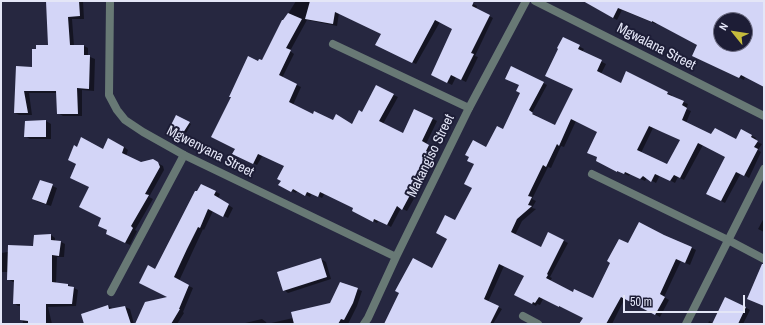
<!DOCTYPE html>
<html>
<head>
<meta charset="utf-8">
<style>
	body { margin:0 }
	#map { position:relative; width:765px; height:325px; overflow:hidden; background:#262740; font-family:"Archivo Narrow",sans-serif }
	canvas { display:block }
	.frame { position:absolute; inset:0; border:2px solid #e4e6f7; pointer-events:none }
	.north { position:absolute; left:713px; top:12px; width:40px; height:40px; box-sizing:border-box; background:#1d1d36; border:1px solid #6d6d83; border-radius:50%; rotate:300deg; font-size:11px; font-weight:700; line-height:16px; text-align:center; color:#e4e6f7 }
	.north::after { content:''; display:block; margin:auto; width:14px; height:18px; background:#c5bc3d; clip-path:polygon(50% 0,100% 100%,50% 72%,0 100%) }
	.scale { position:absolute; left:623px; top:295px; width:122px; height:18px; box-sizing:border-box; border:2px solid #e4e6f7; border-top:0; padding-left:5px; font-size:12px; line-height:14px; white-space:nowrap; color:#e4e6f7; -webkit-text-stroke:3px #1d1d36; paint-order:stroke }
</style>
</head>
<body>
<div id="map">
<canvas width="765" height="325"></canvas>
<div class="frame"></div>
<div class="north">N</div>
<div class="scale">50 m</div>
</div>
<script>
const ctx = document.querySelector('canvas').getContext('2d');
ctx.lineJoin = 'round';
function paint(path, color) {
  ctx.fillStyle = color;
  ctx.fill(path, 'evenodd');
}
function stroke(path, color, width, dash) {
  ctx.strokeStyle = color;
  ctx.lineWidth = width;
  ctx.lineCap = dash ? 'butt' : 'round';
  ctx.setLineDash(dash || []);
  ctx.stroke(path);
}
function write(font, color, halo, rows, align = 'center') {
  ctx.font = font + ' "Archivo Narrow",sans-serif';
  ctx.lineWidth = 4;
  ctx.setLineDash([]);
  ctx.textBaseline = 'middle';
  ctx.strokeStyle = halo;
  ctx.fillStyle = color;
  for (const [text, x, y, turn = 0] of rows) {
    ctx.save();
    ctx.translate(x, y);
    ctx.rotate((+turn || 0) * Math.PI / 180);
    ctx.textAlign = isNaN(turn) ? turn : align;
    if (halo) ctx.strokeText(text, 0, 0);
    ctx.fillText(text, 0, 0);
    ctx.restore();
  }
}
paint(new Path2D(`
	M47,1H83L84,19H72L74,46H84L88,48V56L95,59L94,91L82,90V116H63L58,113L57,93H29L32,115H19L15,113L34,68L50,46Z
	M296,1H468L477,6L476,9L493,18L475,56L478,57L466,82L456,77L452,85L436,77L454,29L440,22L416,64L381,47L382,34L339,13L337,26L307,20L290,51L294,54L282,78L301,87L293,105L313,115L334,122L353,125L363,113L376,87L398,97L383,124L403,135L433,119L437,121L426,144L432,148L429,154L431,155L416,186L420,188L407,211L401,208L391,227L379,220L377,223L353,210L354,208L325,193L322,198L312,193L310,197L297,191L296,193L284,187L282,180L285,166L263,155L257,165L238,156L236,149L259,62H262L283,22Z
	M586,1H764V86L745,76L744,80L697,58L699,44L657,22L656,24L622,10L617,20L585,2ZM721,20H745V44H721Z
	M563,38L584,49L582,52L606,64L601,74L621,85L667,93L672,95L671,97L688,104L686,109L691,111L686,123L712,136L736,140L741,130L756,138L755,141L762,144L758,150L761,152L749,178L741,173L725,203L708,194L726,157L703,145L684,180L678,177L675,183L660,175L656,183L647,178L645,181L630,174L629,176L622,172V173L601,163L599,132L576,121L564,147L561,146L551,168L548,167L532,199L536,201L532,208L536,209L522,221L515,235L541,248L549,233L568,243L550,277L552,278L550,281L573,293L593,300L628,245L663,236L692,248L696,250L690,265L681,261L664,297L669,300L660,317L625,298L612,324H581L584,318L564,307L563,308L543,299L540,305L537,304L536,306L515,294L525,276L504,266L488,302L502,309L493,324H385L432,269L473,188L487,148L504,130L543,83L547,85L532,113L537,116L536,117L555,127L574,89ZM653,128L668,134L681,140L668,165L641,153Z
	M176,117L191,124L186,133L171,126Z
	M46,121L51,124V139H30L25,136V122Z
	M124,147L128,150L126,156L141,163L152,160L163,166L164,170L149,197L153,199L135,230L137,231L130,245L111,236L90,187L77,164V148L104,150Z
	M41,181L57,188L51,206L38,202L33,199Z
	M202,185L220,194L218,198L233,208L228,218L213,211L204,230L203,229L179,281L193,288L183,312L184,313L177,324H136L169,298L156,270Z
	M764,218V232L758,229Z
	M51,235L55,238V241L61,242L65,244L64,257H57L56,284L68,285L78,290L76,306L48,307L52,324H23L21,306H18L14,303L15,282H13L8,279V272H1V253L34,248Z
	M321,259L326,262L331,279L288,293L284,290Z
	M357,289L362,291L357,306L348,324H241L262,319L266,322L267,324L293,318L330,304Z
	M108,306L112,308V309L125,307L130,309L134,324H85Z
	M745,307L750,310L743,324H708L709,321L713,323Z`), '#0007');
paint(new Path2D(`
	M46,1H79L80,16L68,17L70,45H84V55H90L89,89L77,88L78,114H57L56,91H24L28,113H14L16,66L32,67V49H36V45H48Z
	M310,1H474L472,6L490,15L471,53L474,54L461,80L451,75L447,83L431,75L452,29L435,20L412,63L375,45L381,34L335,12L333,24L305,19Z
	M583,1H764V87L741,75L739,78L692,56L697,45L652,21V22L618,8L613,18ZM721,20H745V44H721Z
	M288,13L302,19L286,48L291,50L279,75L297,84L289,102L313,114L314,111L333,120L336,114L352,124L359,110L362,112L376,85L394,94L379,121L403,133L414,109L433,118L422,141L429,145L426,151L428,152L412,183L416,184L402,210L397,206L387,225L374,219L373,222L352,211L353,208L320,192L318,197L307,192L305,196L293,189L291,192L278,185L281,181L277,179L284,166L258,154L253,164L232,154L235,149L211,137L231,97H229L248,56L258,61L259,59L262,60L282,20H283Z
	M563,37L580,45L578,49L602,60L597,71L621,83L626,71L668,92L667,94L684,101L682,105L687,108L682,120L711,134L715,128L736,139L741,129L752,135L751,137L758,141L754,147L758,149L744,176L736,172L721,201L706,194L725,157L698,143L680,178L674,175L670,181L655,174L651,182L643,176L640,179L625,172L624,174L617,171V172L596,161L597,157L587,153L597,132L571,119L559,146L557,144L546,167L543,165L528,196L532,197L528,205L532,206L517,219L511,232L541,247L548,232L564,240L547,274L548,275L546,278L573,292L574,289L593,298L610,263L607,261L619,239L628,243L639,222L664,235L692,247L685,263L676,259L660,294L665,297L655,315L621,297L606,324H579L583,318L559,306V307L539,297L535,303L533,302L532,304L514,295L524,276L499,264L484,299L499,306L490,324H384L399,293L395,291L413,258L432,268L447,239L436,233L445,215L455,220L472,188L464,184L474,164L467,161L469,157L465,155L473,140L486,147L497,126L503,129L520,93L516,91L519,85L505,79L511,66L544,82L529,110L533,113L532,114L555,125L573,89L545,76L558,49L557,48ZM649,126L662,132L680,140L667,164L637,150Z
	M176,115L190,122L183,133L170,127Z
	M46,120V137H24L25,121Z
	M81,137L103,149L108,138L124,147L122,153L141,162L153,159L158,162L160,167L145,194L149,195L131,226L133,228L125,243L106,234L107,230L98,226L101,218L79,207L89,187L70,178L76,164L68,160L74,145L77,147Z
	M40,180L53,184L46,204L32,199Z
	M201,184L216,191L214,195L229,204L223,217L208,209L200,228L198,227L187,249L174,277L189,285L179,309H180L171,324H135L145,302L167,297L139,283L148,265L155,269L195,191H197Z
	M51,234V240L61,241L59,256L52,255V282L68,284V286L74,287L72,304H46V324H28V321L20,320V304H13L14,280H7L8,245L33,246L34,235Z
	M321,258L327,277L283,291L277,272Z
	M762,264H764V306L747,299Z
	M340,282L358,288L353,303L344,320L341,319L338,324H294L291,312L330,303Z
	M725,297L746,307L738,324H712Z
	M108,305L109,309L125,306L131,324H84L81,314Z`), '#d3d5f7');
stroke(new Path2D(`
	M333,44L469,108
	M592,174L728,240L764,259
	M111,292L184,155
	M523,316L538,324`), '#687975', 8);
stroke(new Path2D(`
	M110,1L109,95L117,110L125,120L143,132L184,155L396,257
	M535,1L764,116
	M364,324L368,318L396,257L469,108L526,1
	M686,324L764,169`), '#687975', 8);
write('14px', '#e4e6f7', '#1d1d36', [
	["Mgwalana Street",656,47,27],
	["Mgwenyana Street",210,152,27],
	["Makangiso Street",431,156,-64]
]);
</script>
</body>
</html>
